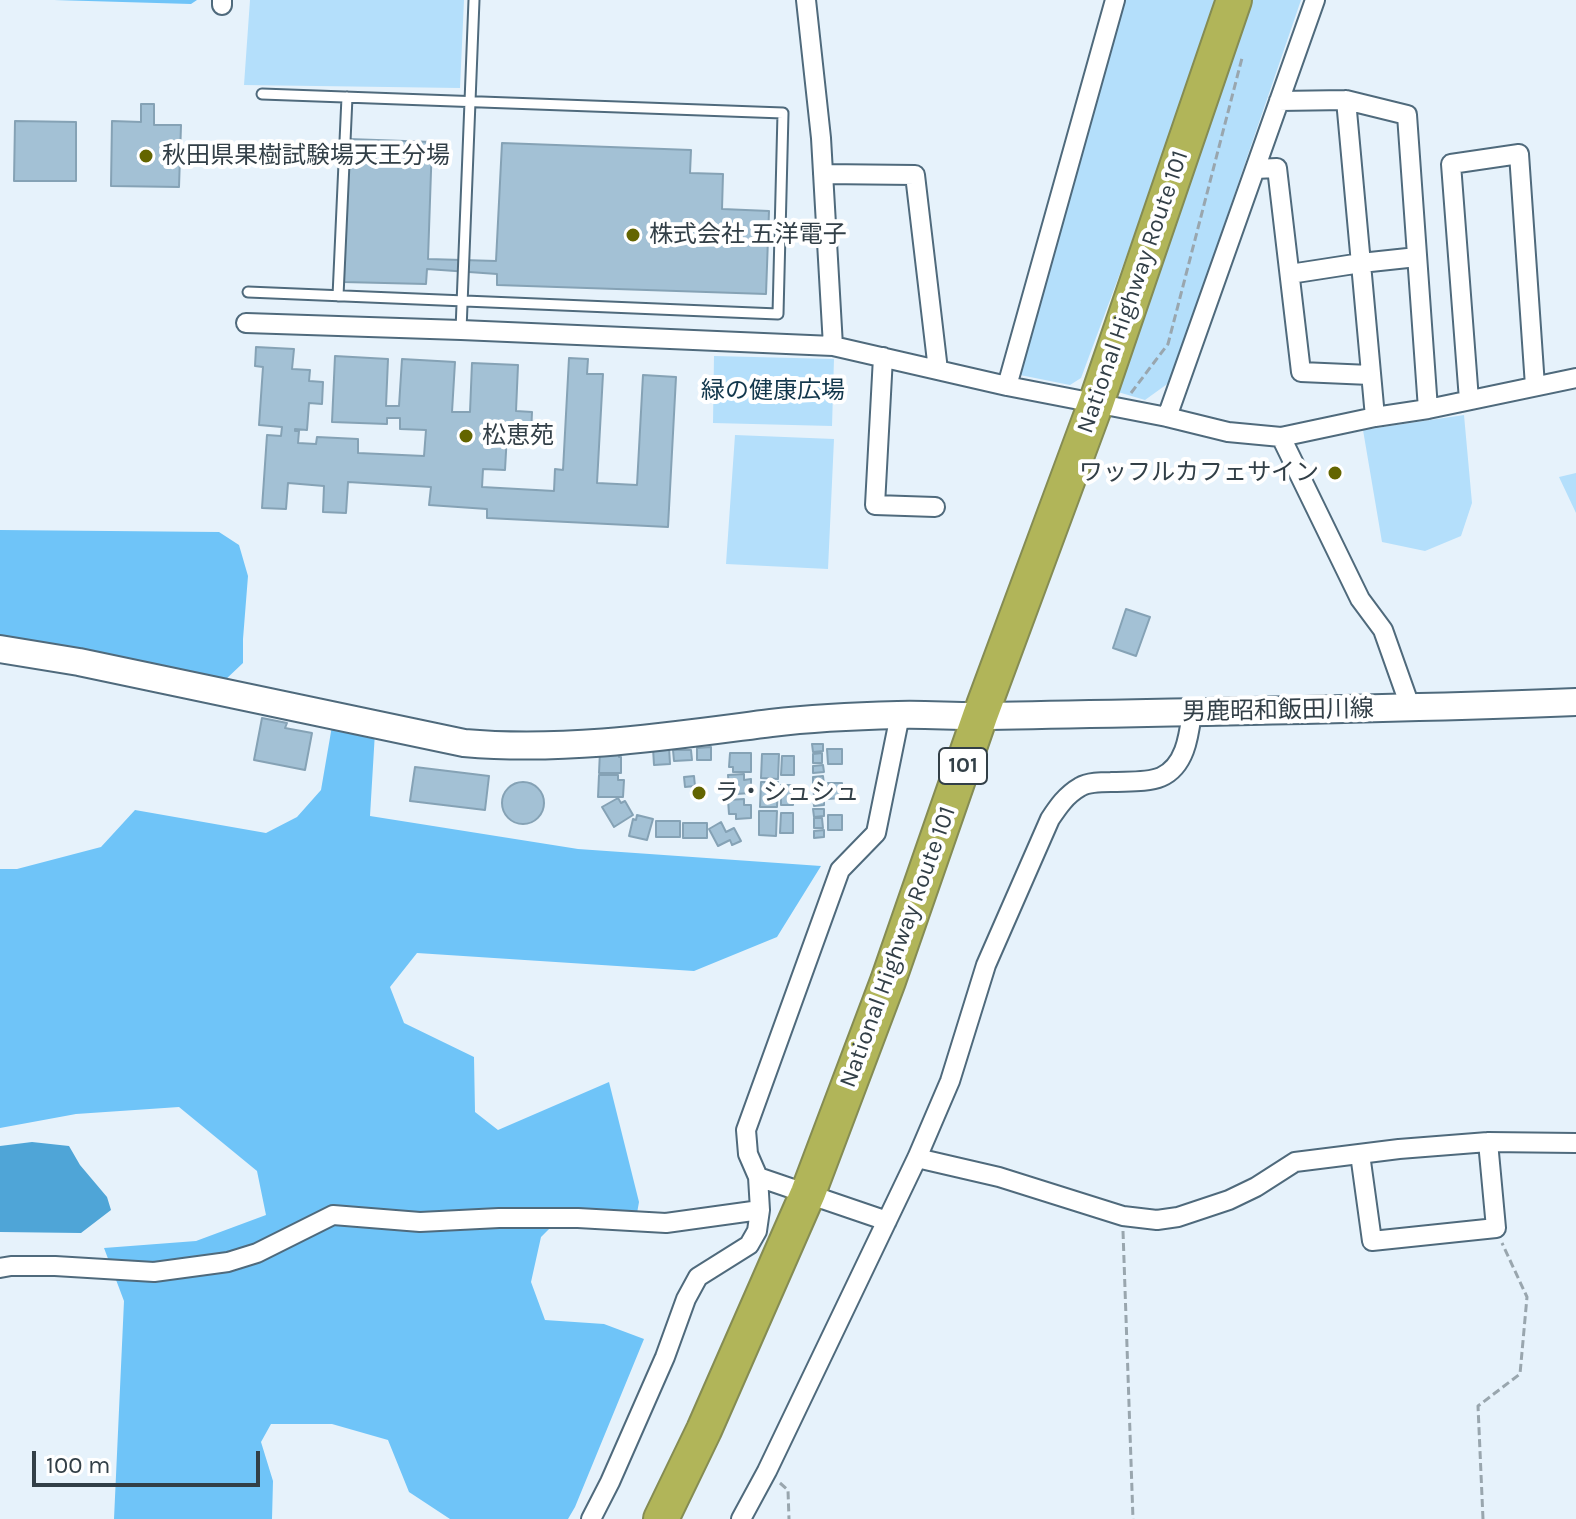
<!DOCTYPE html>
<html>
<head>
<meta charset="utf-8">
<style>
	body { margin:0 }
	#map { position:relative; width:1576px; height:1519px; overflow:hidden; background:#e6f2fb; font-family:Karla,sans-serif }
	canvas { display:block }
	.scale { position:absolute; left:32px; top:1451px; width:228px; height:36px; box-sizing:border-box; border:4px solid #323f47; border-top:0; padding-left:10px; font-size:24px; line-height:28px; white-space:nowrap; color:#323f47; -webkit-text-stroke:6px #fff; paint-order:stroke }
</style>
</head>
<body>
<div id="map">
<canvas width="1576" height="1519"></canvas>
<div class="scale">100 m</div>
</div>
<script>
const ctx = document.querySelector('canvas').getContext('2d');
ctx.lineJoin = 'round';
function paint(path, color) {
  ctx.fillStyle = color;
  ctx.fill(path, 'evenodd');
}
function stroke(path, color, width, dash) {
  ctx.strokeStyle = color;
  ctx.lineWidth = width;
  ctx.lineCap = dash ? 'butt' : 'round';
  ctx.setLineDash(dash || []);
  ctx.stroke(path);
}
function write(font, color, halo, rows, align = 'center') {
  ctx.font = font + ' Karla,"Noto Sans JP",sans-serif';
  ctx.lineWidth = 8;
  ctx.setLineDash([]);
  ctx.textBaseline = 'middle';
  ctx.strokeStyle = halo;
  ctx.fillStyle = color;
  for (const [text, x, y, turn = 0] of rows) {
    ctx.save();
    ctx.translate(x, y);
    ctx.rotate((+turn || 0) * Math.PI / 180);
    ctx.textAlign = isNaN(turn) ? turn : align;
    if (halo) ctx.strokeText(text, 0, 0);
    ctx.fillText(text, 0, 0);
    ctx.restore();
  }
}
paint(new Path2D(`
	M250,0H464L460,88L244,85Z
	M1124,0H1217L1167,147L1081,378L1070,385L1015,374Z
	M1245,0H1301L1170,382L1145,400L1118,392L1114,380Z
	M714,356L834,359L832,426L713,423Z
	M1464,415L1472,503L1461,536L1425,551L1382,542L1363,430Z
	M735,435L834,439L828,569L726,564Z
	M1576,473V513L1559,477Z`), '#b4dffb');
paint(new Path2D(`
	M54,0H197L191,4Z
	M0,530L219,532L239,545L248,576L243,639V663L224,681L0,639Z
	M332,726L375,732L370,816L578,849L821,866L777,937L694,971L417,953L390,987L404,1023L474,1057L475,1112L498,1130L609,1082L639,1202L634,1230L553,1225L541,1237L531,1282L545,1320L604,1324L644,1339L575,1507L568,1519H450L409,1492L388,1440L332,1424H271L261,1442L273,1481L272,1519H114L124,1301L104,1248L196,1241L266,1215L257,1171L179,1107L76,1114L0,1128V869H17L101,847L135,810L266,833L297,817L321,790Z`), '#6fc4f8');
paint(new Path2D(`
	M32,1142L69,1146L80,1165L107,1197L111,1210L81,1233L0,1232V1146Z`), '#4fa5d7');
const building = new Path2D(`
	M141,104H154V125H181L179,187L111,186L112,121L141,122Z
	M15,121L76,122V181H14Z
	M349,139L432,142L428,259L496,261L502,143L691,150L690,173L723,174L722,209L769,211L766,294L497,285V274L427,269L426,284L343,282Z
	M256,347L294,349L292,369L310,370L309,381L323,382L322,404L309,403L307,430L295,429V431H299L298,443L316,444L317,437L358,439V453L424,456L426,430L400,429V418H387V424L332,422L335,356L388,359L386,406H399L402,359L455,362L452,412H470L472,363L518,365L516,411L532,412L531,435L507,434L505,470L483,469L482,487L554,491L555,469L563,470L569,358L588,359L587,374H603L597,483L637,485L643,375L676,377L668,527L487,518V509L429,505L431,487L348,482L346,513L323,512L324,486L288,483L286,509L262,508L267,435L281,436L282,427L259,425L263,367L255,366Z
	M1126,609L1150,617L1136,656L1113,648Z
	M262,718L287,723L285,728L312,733L305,770L254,760Z
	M812,744H823V751L813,752Z
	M669,747L670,764L654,765L653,748Z
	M711,747V760H697V748Z
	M827,749H842V764H828Z
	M673,750H691L692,760L674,761Z
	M600,751L619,752V757H621V773H599Z
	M730,753H751V772H733V767H729Z
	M822,753V763H813V754Z
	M762,754H779L778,779L761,778Z
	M782,756H794V775H781Z
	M823,765L824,772L813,773V766Z
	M415,767L489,776L485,810L410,801Z
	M744,774V780L751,779V793L736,794V788L729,789L728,775Z
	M599,775H618V780H624L623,797H598Z
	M694,776L695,786L685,787L684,777Z
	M823,776L824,784H813V777Z
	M761,782H778L777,807H760Z
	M502 803a21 21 0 1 1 42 0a21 21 0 1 1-42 0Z
	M828,783H842V798L828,799Z
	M781,785H793V805H781Z
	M813,786H822L823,795L814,796Z
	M618,798L621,803L625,801L633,815L614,827L602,807Z
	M813,798H824V805L814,806Z
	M744,799V805H751V818L736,819V814H729L728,800Z
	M813,809H824V816L814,817Z
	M759,811H777L776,836L759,835Z
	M781,813H793V833H780Z
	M637,815L653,819L647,840L629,836L633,819L636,820Z
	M828,815H842V830H828Z
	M814,818H822L823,828H814Z
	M656,821H680V837H656Z
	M721,822L726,832L734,828L741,841L732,845L730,840L718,846L709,829Z
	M683,823H707V838H683Z
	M824,830V837L814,838V831Z`);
paint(building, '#a3c1d5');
stroke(building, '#85a2b5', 2);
const lane = new Path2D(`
	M248,292L778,314L783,113L262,94
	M338,296L347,97
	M461,330L474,0`);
const street = new Path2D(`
	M806,0L821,138L833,346
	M222,5V0
	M1346,100L1375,417
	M1279,101L1346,100L1407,115L1428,409
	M1255,169L1277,168L1301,372L1370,375
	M823,174L915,175L938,370
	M1290,274L1361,263L1417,257
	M246,323L461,330L833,346L1007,386L1167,417L1228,432L1281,437L1375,417L1428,409L1576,378
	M883,357L875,505L935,507
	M1007,386L1115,0
	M1469,400L1451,164L1519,154L1535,386
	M1167,417L1315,0
	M1281,437L1360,599L1383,630L1411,709
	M1360,1154L1372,1241L1496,1228L1488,1142
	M917,1158L999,1177L1123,1216L1157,1220L1178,1217L1229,1200L1256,1187L1295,1162L1399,1149L1488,1142L1576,1143
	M758,1177L887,1221
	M0,1268L11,1266H55L154,1272L228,1262L257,1253L333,1215L420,1222L499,1218H578L666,1223L760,1210
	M591,1519L610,1482L665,1357L686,1299L698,1277L749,1245L757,1231L760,1210L758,1177L748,1154L746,1130L840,870L876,833L900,715
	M741,1519L767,1471L917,1158L950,1081L986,965L1050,819C1058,807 1066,795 1080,787C1088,782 1101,782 1111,782C1126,781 1147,783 1161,777C1186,766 1189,734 1192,712`);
const secondary = new Path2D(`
	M0,649L79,662L464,743C567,752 670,736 771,723C813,718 856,716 898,715C928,714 959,717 989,716C1185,712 1380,710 1576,702`);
const highway = new Path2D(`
	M661,1519L704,1430L808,1193L888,981L980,716L1096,403L1234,0`);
stroke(lane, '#4f6a7c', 13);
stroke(street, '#4f6a7c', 22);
stroke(secondary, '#4f6a7c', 30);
stroke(highway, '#858c53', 38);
stroke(new Path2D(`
	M1131,393L1168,344L1242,58
	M1123,1231L1133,1519
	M780,1483L788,1490L789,1519
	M1483,1519L1478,1406L1520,1374L1527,1297L1502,1243`), '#99a6ae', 3, [8, 4]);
stroke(lane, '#fff', 9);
stroke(street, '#fff', 18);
stroke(secondary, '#fff', 26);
stroke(highway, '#b1b559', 34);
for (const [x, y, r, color] of [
	[146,156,8,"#636500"],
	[633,235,8,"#636500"],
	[466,436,8,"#636500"],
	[1335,473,8,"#636500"],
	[699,793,8,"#636500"]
]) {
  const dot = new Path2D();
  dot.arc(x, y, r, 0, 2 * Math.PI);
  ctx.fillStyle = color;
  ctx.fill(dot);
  stroke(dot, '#fff', 3);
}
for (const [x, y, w] of [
	[963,766,48]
]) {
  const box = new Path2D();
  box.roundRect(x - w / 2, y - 18, w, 36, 6);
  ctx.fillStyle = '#fff';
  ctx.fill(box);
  stroke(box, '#323f47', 2);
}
write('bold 22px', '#323f47', null, [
	["101",963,766]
]);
write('24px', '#323f47', '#fff', [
	["秋田県果樹試験場天王分場",162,156],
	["株式会社 五洋電子",649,235],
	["松恵苑",482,436],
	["ワッフルカフェサイン",1319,473,"right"],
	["ラ・シュシュ",715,793]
], 'left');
write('24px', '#323f47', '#fff', [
	["National Highway Route 101",1133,292,-71],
	["男鹿昭和飯田川線",1278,711,-1],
	["National Highway Route 101",898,947,-70]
]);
write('24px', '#12374c', '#fff', [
	["緑の健康広場",773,391]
]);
</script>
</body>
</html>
